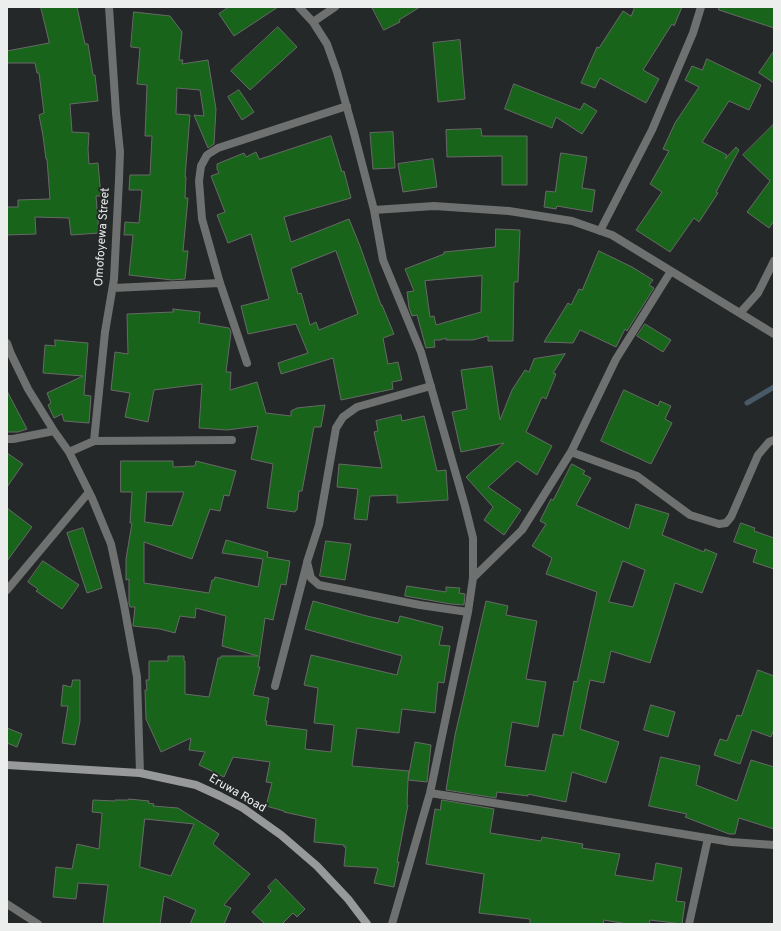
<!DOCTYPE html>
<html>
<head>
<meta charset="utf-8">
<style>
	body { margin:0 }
	#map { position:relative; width:781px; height:931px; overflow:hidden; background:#252828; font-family:Overpass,sans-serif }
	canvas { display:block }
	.frame { position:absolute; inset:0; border:8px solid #eceeee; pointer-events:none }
</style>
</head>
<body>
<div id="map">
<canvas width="781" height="931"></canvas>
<div class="frame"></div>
</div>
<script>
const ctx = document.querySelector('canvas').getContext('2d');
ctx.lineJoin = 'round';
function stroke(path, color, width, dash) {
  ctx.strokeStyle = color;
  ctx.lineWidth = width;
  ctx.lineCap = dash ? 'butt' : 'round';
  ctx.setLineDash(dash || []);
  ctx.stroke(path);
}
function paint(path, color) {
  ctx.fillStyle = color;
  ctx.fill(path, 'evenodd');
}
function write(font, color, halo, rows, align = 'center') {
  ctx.font = font + ' Overpass,sans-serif';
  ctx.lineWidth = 4;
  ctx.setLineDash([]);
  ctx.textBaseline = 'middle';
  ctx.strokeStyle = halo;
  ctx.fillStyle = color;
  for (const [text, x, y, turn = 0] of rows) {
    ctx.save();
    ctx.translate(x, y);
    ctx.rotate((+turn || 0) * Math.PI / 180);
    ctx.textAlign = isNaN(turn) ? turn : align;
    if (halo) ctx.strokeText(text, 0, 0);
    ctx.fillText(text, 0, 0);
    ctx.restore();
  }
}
stroke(new Path2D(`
	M747,403L774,387`), '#485968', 5);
const building = new Path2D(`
	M41,7H77L85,44H88L93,75H95L98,101L70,104L72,132L89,133L88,149L89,164L98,163L101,196H96L99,233L71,235L69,218L35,217L36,234L7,235V207H18V200L50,199L47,159H46L43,136L39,115L44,113L39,73H37L35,63H7V51L49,43Z
	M229,7H278L234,36L219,14Z
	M372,7H420L399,20L400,22L384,30Z
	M635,7H682L674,26L672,24L643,70L659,79L646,103L600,78L595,88L581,83L597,47L599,48L623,11L631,16Z
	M719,7H774V28L719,10Z
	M134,12L170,16L182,32L179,60H183L182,64L208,60L216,109L214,144L208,148L194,115L204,116L200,90L177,88L176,114L190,115L185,177H186L185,198H188L183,251H188L185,279L172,280L129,275L133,235H124L125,222L139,223L142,190H129L130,175H150L152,136H145L147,85L137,84L140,48L131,47Z
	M278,27L297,47L250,90L231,71Z
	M460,40L465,99L438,102L433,43Z
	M774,51V83L759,73Z
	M707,59L761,85L749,110L729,101L702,142L727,155L725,159L736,147L739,150L716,192L718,193L699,222L694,218L670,252L636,230L662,192L650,184L669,151L663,149L675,123L699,87L685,80L692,66L702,70Z
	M514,84L580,110L584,103L597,111L582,134L556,117L552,128L505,109Z
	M239,90L254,112L242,120L228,97Z
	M774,124V221L769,228L747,212L770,181L743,155Z
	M481,129L482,136H527V185H502V156L447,157L446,130Z
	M393,132L395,168L373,169L370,133Z
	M331,136L342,172L344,171L351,198L284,217L291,242L349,219L360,246L381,305H382L394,334L383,338L388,364L398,362L402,380L392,382L393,389L341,400L333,358L281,374L278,363L308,353L296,324L248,334L241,306L269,299L251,234L228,243L217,215L225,212L211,176L219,173L217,169V164L244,153L246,157L256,152L259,159ZM336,251L358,314L319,330L316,322L310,325L301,293L298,294L291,269Z
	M561,153L587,157L582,188L595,190L592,212L557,206L556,209L544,207L546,191L555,192Z
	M433,159L437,187L403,192L398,164Z
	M496,229L520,230L518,282H514L513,341H488V336L473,340H446V338L440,340H434L435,347L426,348L417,315L412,316L409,308L407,292L414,291L405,269L444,254V252L495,247ZM482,276L481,312L436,325L434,316L430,317L425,281Z
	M599,251L632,267L653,280L649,285L654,288L627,331L625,329L616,347L580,330L573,343L544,342L568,303L571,305L579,289L582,290Z
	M173,309L200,312L199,323L229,328L231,332L226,372H231L230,390L257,382L266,413L291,416V411L297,408L325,405L321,427H314L302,491H299L297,510H296L295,512L267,508L273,464L251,459L258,426L227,430L199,428L202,384L154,390L148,422L125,417L130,393L111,390L115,352L128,354L127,314L173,312Z
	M645,324L671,340L663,352L637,336Z
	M55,340L88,343L84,395L91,396L89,423L64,421L62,414L54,418L48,405L51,403L47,393L83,376L43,373L45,345L55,346Z
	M565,354L553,373L556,374L546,399L542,397L526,432L552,446L537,475L517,461L488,487L521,510L504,535L484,520L493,507L466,477L504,443L461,452L452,412L467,409L461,370L492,366L500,420L512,390L525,370L529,372L534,359Z
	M624,390L658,406L660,401L671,406L665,419L672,423L651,464L601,441Z
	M7,391L27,429L18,432H7Z
	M401,415L402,421L424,416L437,471L446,470L448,500L397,503V495L370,496L367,520L354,519L358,489L337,487L339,464L382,468L374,432L378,431L376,421Z
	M7,453L23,464L7,487Z
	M121,461H173V467L195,466L196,461L236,471L229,496L224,495L220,511L210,509L192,559L144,542V583L209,593L212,580H214L215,577L258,587L263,559L222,553L226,540L268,552L267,557L290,561L286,585L281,584L273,620L265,618L258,667H260L253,695L269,698L265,721H267L266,725L307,730L305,749L331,752L334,725L314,723L318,688L304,685L311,655L397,675L402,656L305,629L313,601L367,616L398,623L400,616L443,627L439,645L450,646L444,683L438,682L435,713L402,709L399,733L357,728L352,766L409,771L408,779L415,742L431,745L427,782L408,780L407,805H408L397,862H399L394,887L374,883L378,868L344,866L346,847H344V845L314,842L316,819L284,812V811L266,806L272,783L266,782L270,762L233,757L224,777L199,765L205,752L189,750L191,738L161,752L146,719L145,690H147L146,680H149V661H168V656H184V661H185V694L209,697L218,658H221V656H258L222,646L226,616L196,608L195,618L180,616L175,633L160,629L133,626L135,607H130L129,604V579L126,580V559L132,523H130L132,492H121ZM147,492H184L172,526L145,522Z
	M572,464L585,471L583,474L591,478L576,505L629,529L636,504L669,514L662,535L704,552L705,549L717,554L702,593L675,583L650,663L611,651L604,683L590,680L580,729L619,742L606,783L572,772L566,802L528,794V796L497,792L496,798L446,790L455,735L486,601L508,606L506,615L537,621L526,679L546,682L538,727L512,722L505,766L545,771L553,734L563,736L574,681L577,682L597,592L546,574L552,558L532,546L546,524L540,521L551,499L553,500ZM623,561L645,570L633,607L609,602Z
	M7,508L32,527L7,561Z
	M741,523L755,528L754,531L774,538V569L753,562L757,550L734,542Z
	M83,528L102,588L87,593L67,533Z
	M326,541L351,544L345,580L320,576Z
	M43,561L79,585L62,609L36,591L38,589L28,582Z
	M407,586L446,592V587L460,588L459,593L465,594L464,605L451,604L405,596Z
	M758,670L774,676V729L771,737L752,730L740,764L714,755L720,739L727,741L737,715L741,716Z
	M73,680H80V721L75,745L62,743L68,706H61L63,685L71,687Z
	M651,705L675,712L668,737L644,730Z
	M7,728L22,734L17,747L7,743Z
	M661,757L700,766L696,785L737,801L751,760L774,767V829L739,818L735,834H729L685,817L687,814L649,806Z
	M129,799L149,801L148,803L154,804L153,806L178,808L219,834L213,844L250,874L224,905L231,908L224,924H190L196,910L164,896L160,924H103L108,885L78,883L76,899L53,897L56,867L72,869L77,844L99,849L102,813L92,812L93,800L115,801V800H128ZM145,819L194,824L171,876L140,867Z
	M442,800L494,809L490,833L541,841L542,837L583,844L582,848L620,854L615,875L653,881L656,863L682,868L676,901L685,902L682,924L650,920L649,924H627L604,920L603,924H530V919L479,913L484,874L426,864L435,809L440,810Z
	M276,879L305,909L297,917L293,913L282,924H265L252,912L271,891L268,887Z`);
paint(building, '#17641a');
stroke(building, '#686a68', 1);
stroke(new Path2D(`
	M299,7L313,22L327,44L337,72L354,133L374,210L383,260L421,352L465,506L473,538V578L468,612L430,793L392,924
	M313,22L335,7
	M374,210L434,206L509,211L572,221L612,235L774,334
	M600,231L652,130L693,33L701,7
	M113,288L220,283
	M740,313L758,293L774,261
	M7,343L11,354L28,389L54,431L69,452L92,498L111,544L124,605L137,677L140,773
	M247,363L220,283L202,219L199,181L201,166L207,155L218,148L347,106
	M431,386L357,407L343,417L336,428L319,525L307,562L311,578L319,585L420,605L468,612
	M7,439H13L54,431
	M94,441L232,440
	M69,452L94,441L105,332L114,279L119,180L120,152L116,113L109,7
	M571,452L637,476L690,515L719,524L726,523L731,517L758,455L769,442L774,440
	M473,578L522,530L571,452L616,359L671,271
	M7,590L89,492
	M275,686L307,563
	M430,793L526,808L731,842L774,845
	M7,904L38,924
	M689,924L708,838`), '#6f7070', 8);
stroke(new Path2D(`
	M7,765L140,773L196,785L220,796L243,808L281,835L317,866L348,899L367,924`), '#97999a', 8);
write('12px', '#eceeee', '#252828', [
	["Omofoyewa Street",103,237,-86],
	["Eruwa Road",237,794,30]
]);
</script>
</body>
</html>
